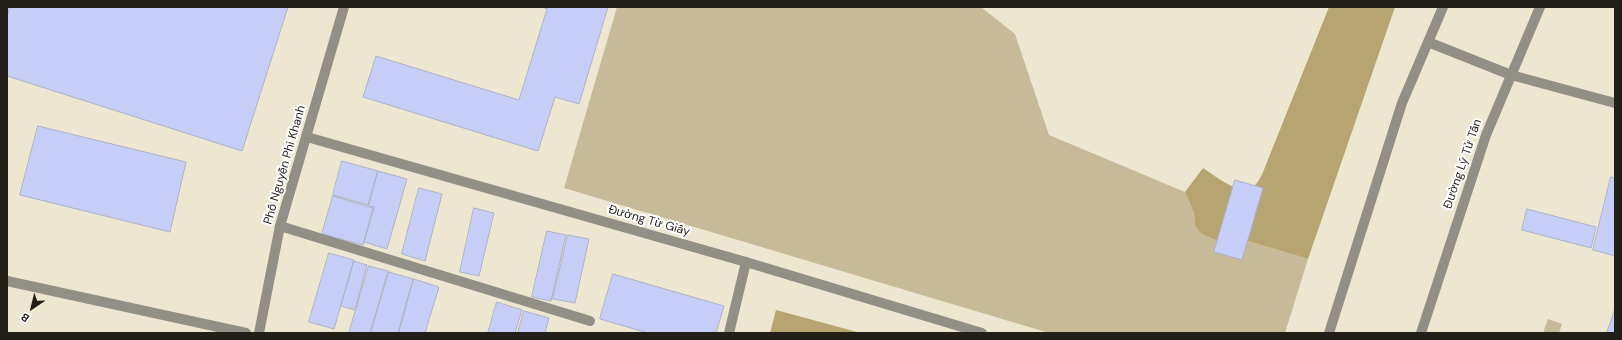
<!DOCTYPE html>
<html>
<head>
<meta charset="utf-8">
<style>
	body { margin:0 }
	#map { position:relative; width:1622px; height:340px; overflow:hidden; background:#ede7d2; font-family:"DM Sans",sans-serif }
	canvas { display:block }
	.frame { position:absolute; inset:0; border:8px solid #221f18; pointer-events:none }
	.north { position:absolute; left:12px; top:288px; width:40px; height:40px; -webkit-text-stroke:3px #fff; paint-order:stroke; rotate:215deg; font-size:11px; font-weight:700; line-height:16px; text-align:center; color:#221f18 }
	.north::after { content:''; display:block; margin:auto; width:14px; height:18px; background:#221f18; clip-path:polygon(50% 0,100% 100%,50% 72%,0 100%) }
</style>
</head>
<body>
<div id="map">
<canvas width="1622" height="340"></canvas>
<div class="frame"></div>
<div class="north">B</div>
</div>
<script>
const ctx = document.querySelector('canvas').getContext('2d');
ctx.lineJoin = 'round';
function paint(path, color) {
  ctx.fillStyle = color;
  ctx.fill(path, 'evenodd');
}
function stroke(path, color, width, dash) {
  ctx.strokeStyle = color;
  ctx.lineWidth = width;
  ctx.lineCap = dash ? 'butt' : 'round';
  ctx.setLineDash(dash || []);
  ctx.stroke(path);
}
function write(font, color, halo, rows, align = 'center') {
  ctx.font = font + ' "DM Sans",sans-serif';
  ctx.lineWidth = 4;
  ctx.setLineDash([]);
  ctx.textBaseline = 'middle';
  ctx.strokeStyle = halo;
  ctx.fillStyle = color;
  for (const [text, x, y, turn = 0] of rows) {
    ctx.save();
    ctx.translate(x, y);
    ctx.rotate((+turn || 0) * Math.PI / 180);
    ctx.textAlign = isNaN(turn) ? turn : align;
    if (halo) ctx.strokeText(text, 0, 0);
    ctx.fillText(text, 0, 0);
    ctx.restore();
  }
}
paint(new Path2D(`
	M617,7H981L1015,34L1049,135L1185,192L1194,213L1195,226L1201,234L1218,241L1241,239L1308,259L1285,333H1049L564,188Z
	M1548,319L1562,324L1559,333H1543Z`), '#c6ba98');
paint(new Path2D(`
	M1329,7H1395L1308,259L1241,239L1218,241L1201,234L1195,226L1194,213L1185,192L1203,168C1216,176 1239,197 1254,186C1258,183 1261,176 1263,172Z
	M776,310L861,333H770Z`), '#b7a571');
const building = new Path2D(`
	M10,7H288L242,151L7,76V17Z
	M541,7H608L579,104L555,97L538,151L363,97L376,56L519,100L547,9Z
	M38,126L186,162L170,232L20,195Z
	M342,161L378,171L368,205L333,195Z
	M378,171L407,179L387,249L364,242L374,207L369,206Z
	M1611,177L1615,178V256L1593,250Z
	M1235,180L1263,188L1242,260L1214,252Z
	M419,188L442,194L425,261L402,254Z
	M333,196L373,208L363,245L322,234Z
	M474,208L494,213L479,276L460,272Z
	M1527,209L1596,227L1591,248L1522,230Z
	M547,231L566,235L551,301L532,297Z
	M568,235L589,239L575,303L553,299Z
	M329,253L354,260L334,329L309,322Z
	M354,261L367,265L355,310L341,306Z
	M369,266L388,271L370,333H349Z
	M389,272L413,279L398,333H371Z
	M613,274L724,306L716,333H648L600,319Z
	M414,279L439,287L425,333H399Z
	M497,302L522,310L515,333H488Z
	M1615,309V333H1607Z
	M524,311L549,318L545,333H518Z`);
paint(building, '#c6cef7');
stroke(building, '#adb1c5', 1);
stroke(new Path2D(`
	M1511,75L1615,103
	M280,226L590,321
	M729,333L746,262`), '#928f87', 10);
stroke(new Path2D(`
	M307,137L746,262L982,333
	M7,281L246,333
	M259,333L280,226L344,7`), '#928f87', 10);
stroke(new Path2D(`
	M1428,42L1511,75
	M1329,333L1402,103L1443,7
	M1421,333L1486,135L1540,7`), '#928f87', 10);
write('12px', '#221f18', '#fff', [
	["Đường Lý Tử Tấn",1463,164,-71],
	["Phố Nguyễn Phi Khanh",285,165,-74],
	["Đường Từ Giấy",649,221,16]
]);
</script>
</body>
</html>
